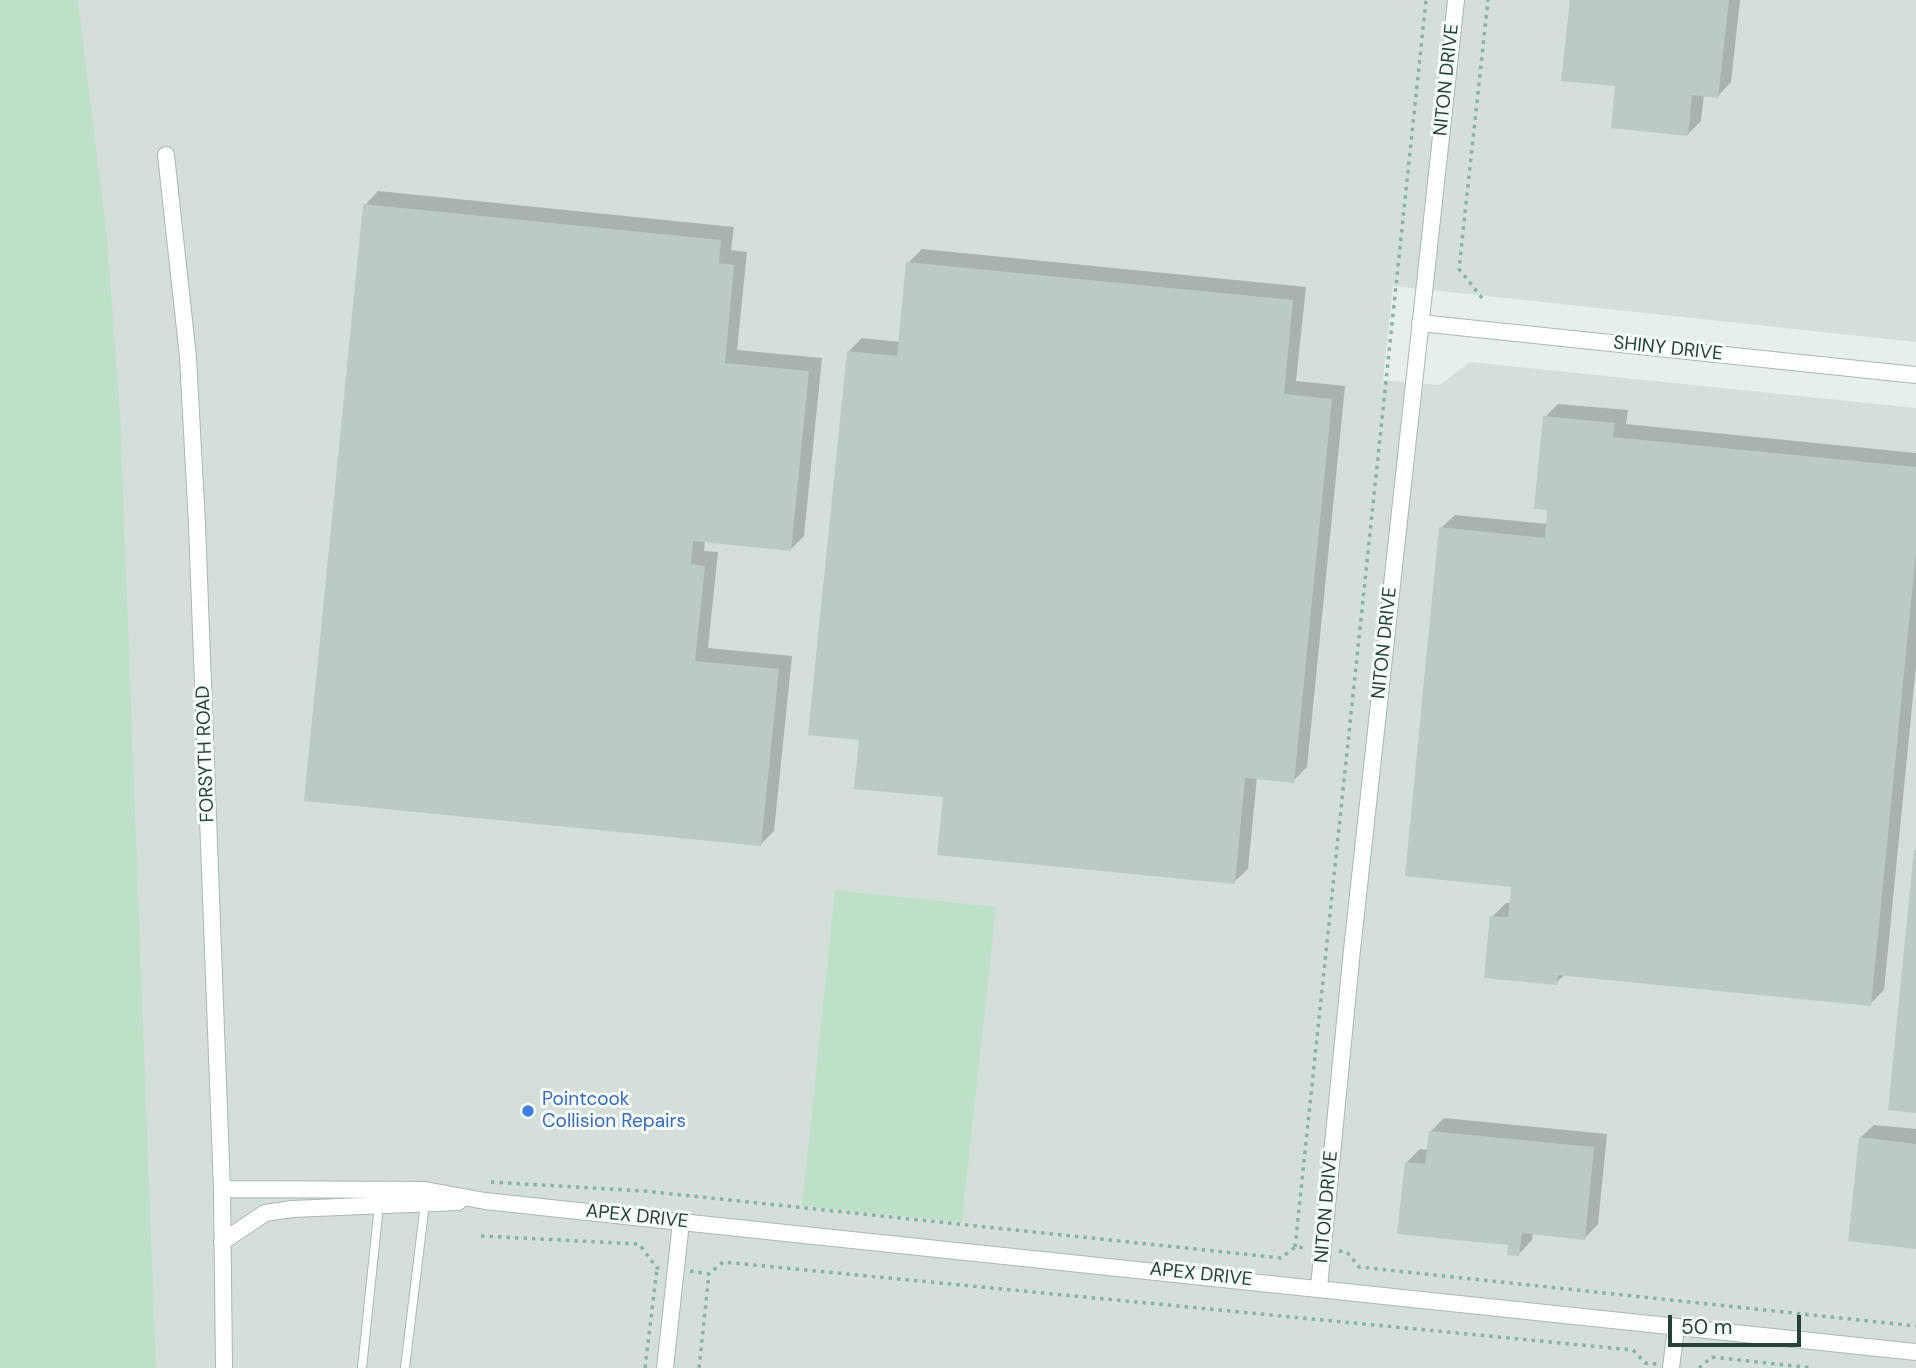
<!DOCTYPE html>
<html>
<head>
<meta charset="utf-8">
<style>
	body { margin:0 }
	#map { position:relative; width:1916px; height:1368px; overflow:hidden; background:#e6efeb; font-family:"DM Sans",sans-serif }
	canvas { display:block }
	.scale { position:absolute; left:1668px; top:1315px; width:133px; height:32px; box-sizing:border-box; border:4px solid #24423a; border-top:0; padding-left:9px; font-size:21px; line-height:24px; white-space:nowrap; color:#24423a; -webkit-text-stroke:5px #f7fbf9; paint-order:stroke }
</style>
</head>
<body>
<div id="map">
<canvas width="1916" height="1368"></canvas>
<div class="scale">50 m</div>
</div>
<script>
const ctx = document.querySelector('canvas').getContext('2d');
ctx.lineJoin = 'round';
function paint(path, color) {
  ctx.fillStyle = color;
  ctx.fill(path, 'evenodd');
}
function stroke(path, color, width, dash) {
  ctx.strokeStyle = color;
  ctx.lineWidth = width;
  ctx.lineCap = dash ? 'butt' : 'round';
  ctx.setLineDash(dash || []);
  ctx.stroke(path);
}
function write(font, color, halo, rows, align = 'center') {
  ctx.font = font + ' "DM Sans",sans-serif';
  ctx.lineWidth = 6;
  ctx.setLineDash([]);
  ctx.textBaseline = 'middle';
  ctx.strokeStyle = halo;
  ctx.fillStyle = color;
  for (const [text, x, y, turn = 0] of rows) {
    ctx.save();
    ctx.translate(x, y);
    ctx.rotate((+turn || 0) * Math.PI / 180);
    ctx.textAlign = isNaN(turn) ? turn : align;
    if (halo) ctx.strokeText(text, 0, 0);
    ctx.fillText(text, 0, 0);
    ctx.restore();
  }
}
paint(new Path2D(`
	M0,0H1916V342L1393,286L1383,380L1440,385L1470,362L1916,408V1368H0Z`), '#d4dfda');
paint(new Path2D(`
	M0,0H78L107,237L120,411L156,1368H0Z
	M835,890L996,907L962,1222L802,1206Z`), '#bfe0c8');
paint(new Path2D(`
	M1571,0H1740L1731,82L1718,96L1704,94L1701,121L1687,135L1617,85Z
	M378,191L734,227L731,250L747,252L737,350L822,358L804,536L790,550L705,541L704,551L718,552L708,648L792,656L774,831L761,844L365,205Z
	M922,249L1306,287L1296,381L1345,386L1307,767L1293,781L1257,777L1248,869L1234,882L945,796L861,738L848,352L862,338L900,342L908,263Z
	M1558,404L1628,410L1626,424L1916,453V666L1884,990L1870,1004L1565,974L1556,983L1492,917L1506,903H1512L1513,885L1441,528L1455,515L1548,524L1545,417Z
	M1444,1118L1607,1134L1598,1224L1585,1238L1533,1233L1532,1240L1519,1254L1510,1243L1406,1163L1420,1149L1429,1150L1431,1131Z
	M1874,1125L1916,1129V1247L1860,1138Z`), '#0003');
paint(new Path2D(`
	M1570,0H1729L1718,98L1692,95L1688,136L1611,128L1615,86L1561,81Z
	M363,204L721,240L719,263L734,265L725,363L809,371L791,551L693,541L691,564L705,566L695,661L779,669L761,846L304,801Z
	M906,262L1293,300L1284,394L1332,399L1294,783L1245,778L1235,884L937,855L943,797L854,789L859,740L808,735L847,351L897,356Z
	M1543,416L1615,423L1613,437L1916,467V552L1871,1006L1558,975L1557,985L1484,978L1490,916L1508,917L1511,887L1405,876L1439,527L1545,538L1547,510L1534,509Z
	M1914,850H1916V1113L1888,1110Z
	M1429,1131L1594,1147L1585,1240L1522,1233L1519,1256L1507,1255L1508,1245L1397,1234L1405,1162L1425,1164Z
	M1859,1137L1916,1144V1249L1848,1241Z`), '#bbcac4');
const lane = new Path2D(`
	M362,1368L379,1205
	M405,1368L425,1203`);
const street = new Path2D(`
	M166,155L188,357L197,525L222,1189L224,1368
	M1420,323L1916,375
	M222,1189L425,1190L485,1201L681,1222L1916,1352
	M222,1242L265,1213L292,1209L458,1202
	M1319,1287L1352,950L1456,0
	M665,1368L681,1222
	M1671,1368L1676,1328`);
stroke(lane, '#a8b8b2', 10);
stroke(street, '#a8b8b2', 18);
stroke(new Path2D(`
	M1482,298L1459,269L1488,0
	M491,1182L644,1191L1281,1258L1295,1247L1307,1248
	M481,1236L639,1244L657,1268H661
	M1295,1247L1426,0
	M1339,1251L1347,1252L1359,1267L1916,1326
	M690,1271L709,1274L723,1262L1633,1350L1645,1363L1657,1364
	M645,1368L657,1268
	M699,1368L709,1274
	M1699,1368L1712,1357L1813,1368`), '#86b3a5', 3.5, [3.5, 5]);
stroke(lane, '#fff', 8);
stroke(street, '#fff', 16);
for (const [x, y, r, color] of [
	[528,1111,7,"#3f7fe0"]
]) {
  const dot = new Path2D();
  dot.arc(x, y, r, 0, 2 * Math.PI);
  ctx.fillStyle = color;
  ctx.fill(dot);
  stroke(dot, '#f7fbf9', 2.5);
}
write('19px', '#24423a', '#f7fbf9', [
	["NITON DRIVE",1447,80,-84],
	["SHINY DRIVE",1668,349,6],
	["NITON DRIVE",1385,643,-84],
	["FORSYTH ROAD",206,754,-92],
	["NITON DRIVE",1327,1207,-85],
	["APEX DRIVE",637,1217,6],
	["APEX DRIVE",1201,1275,6]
]);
write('19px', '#366cbe', '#f7fbf9', [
	["Pointcook",542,1100],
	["Collision Repairs",542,1122]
], 'left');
</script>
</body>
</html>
